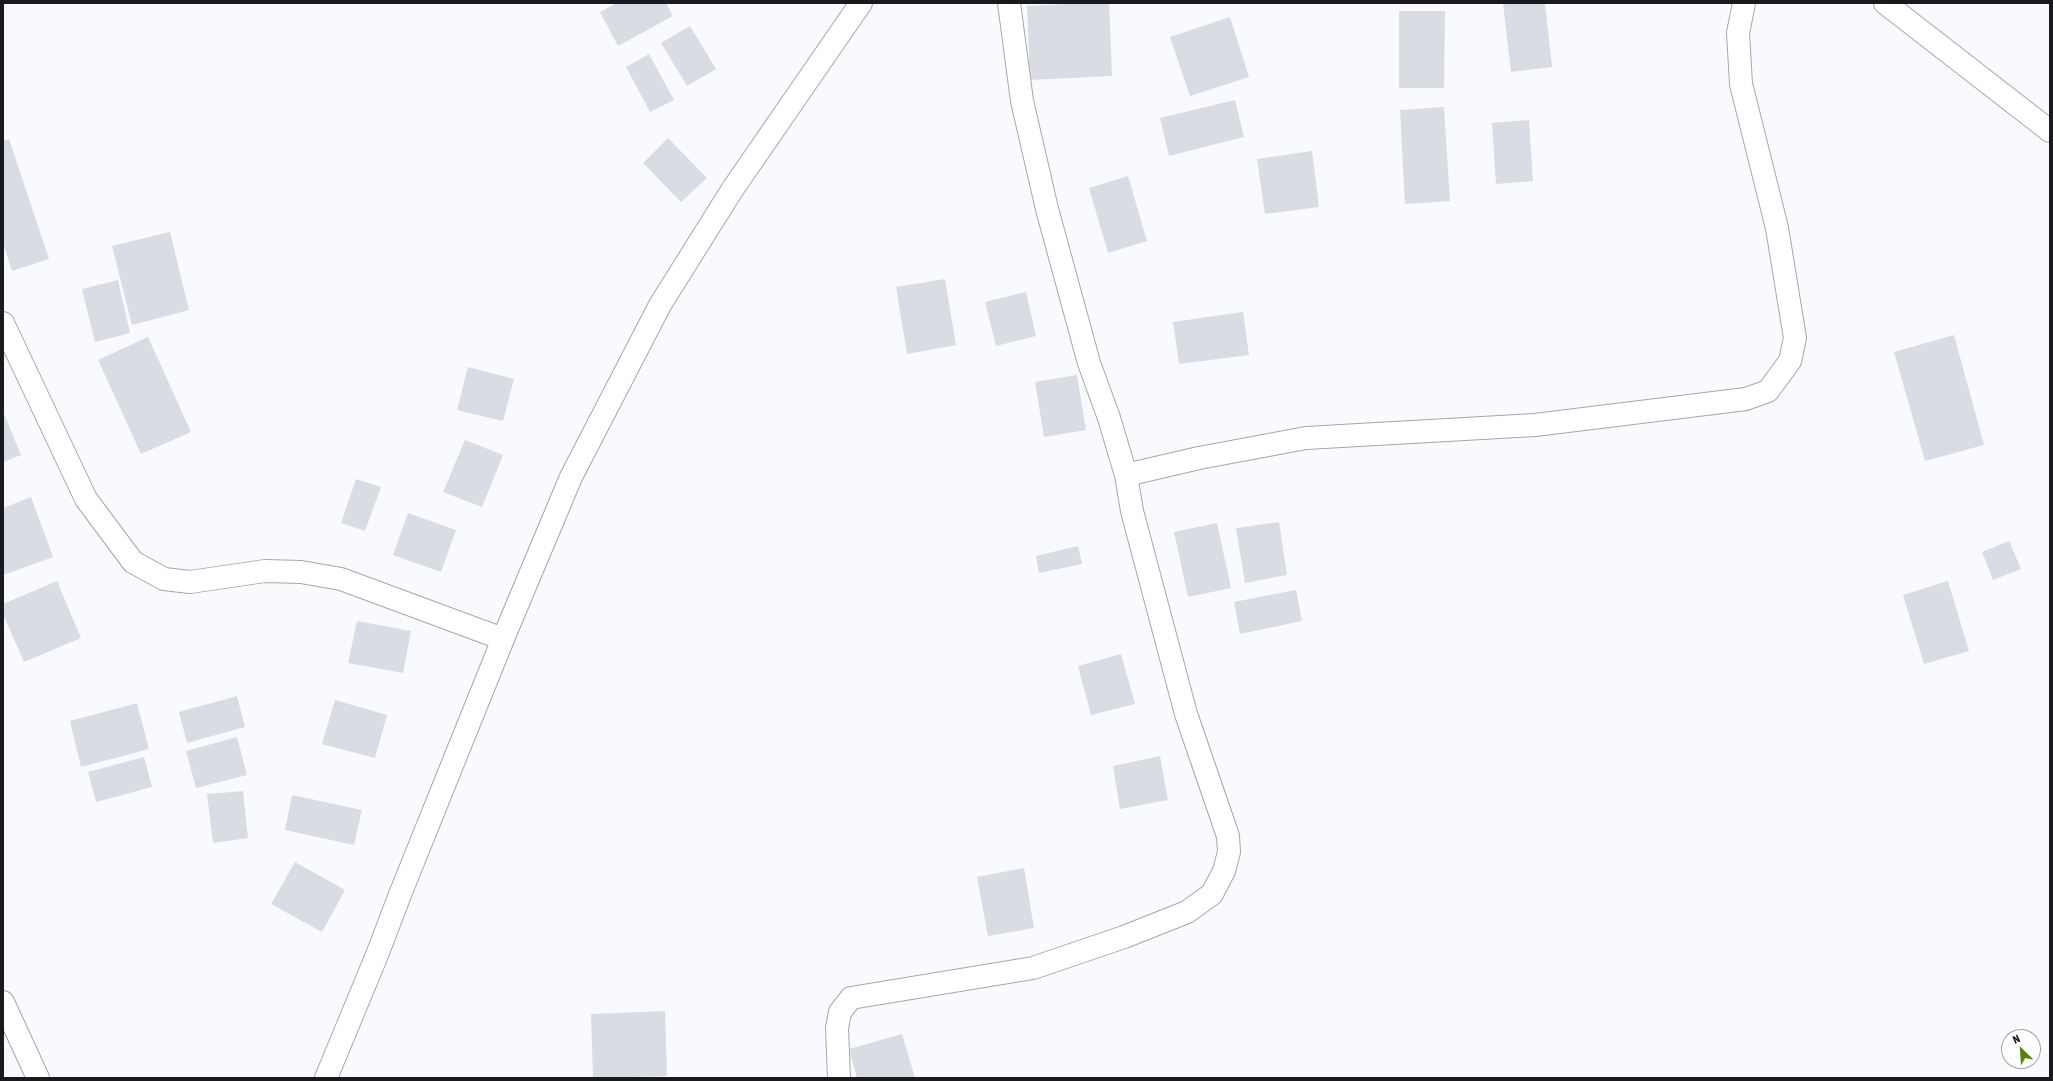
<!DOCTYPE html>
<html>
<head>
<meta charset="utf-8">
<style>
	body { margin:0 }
	#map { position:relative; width:2053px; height:1081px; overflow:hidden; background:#f8fafe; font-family:"Asap Condensed",sans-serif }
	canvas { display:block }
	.frame { position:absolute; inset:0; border:4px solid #191a1d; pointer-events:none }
	.north { position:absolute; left:2001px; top:1029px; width:40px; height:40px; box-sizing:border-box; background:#fff; border:1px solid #a3a3a5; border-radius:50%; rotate:335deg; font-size:11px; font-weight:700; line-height:16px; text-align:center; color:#191a1d }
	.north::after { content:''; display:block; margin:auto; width:14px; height:18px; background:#5a8206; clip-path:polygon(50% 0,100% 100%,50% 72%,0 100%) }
</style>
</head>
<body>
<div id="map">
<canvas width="2053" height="1081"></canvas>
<div class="frame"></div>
<div class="north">N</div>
</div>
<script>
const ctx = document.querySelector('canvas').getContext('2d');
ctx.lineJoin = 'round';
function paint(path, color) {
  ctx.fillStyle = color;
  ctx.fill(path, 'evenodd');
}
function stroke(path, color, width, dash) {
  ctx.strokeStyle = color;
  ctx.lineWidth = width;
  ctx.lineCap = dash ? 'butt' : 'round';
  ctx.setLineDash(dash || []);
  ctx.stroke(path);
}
paint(new Path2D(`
	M617,3H666L673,16L618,46L600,12Z
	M1083,3H1109L1112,76L1030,80L1027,6Z
	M1503,3H1545L1552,67L1511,72Z
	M1399,11H1445L1444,88H1399Z
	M1230,17L1249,77L1190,96L1170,37Z
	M690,26L716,69L687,86L661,43Z
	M649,54L674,100L650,112L626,67Z
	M1235,100L1244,137L1169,156L1160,118Z
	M1444,107L1450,201L1405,204L1400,110Z
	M1529,120L1533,181L1496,184L1492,123Z
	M668,138L707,178L681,202L643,163Z
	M9,139L49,259L12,271L3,243V141Z
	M1312,151L1319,207L1265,214L1257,159Z
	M1128,176L1147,241L1108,253L1089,188Z
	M170,232L189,310L132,325L112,246Z
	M945,279L956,345L907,354L896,287Z
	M118,280L130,333L95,342L82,289Z
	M1026,292L1036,336L996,346L985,302Z
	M1243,312L1249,355L1179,364L1173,322Z
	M1954,335L1984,445L1925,461L1894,352Z
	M148,337L191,432L141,454L98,360Z
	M468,367L514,379L503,421L457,410Z
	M1077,375L1086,430L1044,437L1035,382Z
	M4,414L21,455L3,462V415Z
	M465,440L503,455L482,507L443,492Z
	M356,479L381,487L365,531L341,523Z
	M31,497L53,557L3,575V508Z
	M408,513L456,530L441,572L393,555Z
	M1279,522L1287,575L1245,583L1236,528Z
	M1217,523L1231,588L1188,597L1174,532Z
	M2009,541L2021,569L1993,580L1982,552Z
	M1078,546L1082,564L1039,573L1036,556Z
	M57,581L81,638L24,662L3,614V604Z
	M1948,581L1969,651L1924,664L1903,595Z
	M1296,590L1302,621L1240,634L1234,602Z
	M357,621L411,631L403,673L348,663Z
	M1121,654L1135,704L1091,715L1078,666Z
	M237,696L245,727L187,743L179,712Z
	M335,700L387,715L375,758L322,744Z
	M137,703L149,749L81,767L70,721Z
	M237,737L247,775L196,788L186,751Z
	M1160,756L1168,800L1120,809L1113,766Z
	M144,757L152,787L96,802L88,772Z
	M243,791L248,838L213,843L207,794Z
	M292,795L362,810L354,845L285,830Z
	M295,862L345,890L322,932L271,904Z
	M1024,868L1034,928L988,936L977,877Z
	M665,1011L667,1076L593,1078L591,1014Z
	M902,1034L915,1078H857L849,1049Z`), '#d9dce3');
const minor = new Path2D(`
	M1009,3L1022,101L1047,209L1089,363L1109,418L1126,475L1199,458L1306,438L1535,425L1746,399L1768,391L1790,361L1795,338L1777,228L1741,84L1738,33L1744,3
	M1885,3L2050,131
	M3,323L86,499L133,562L164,579L190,582L265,571L301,572L341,579L503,639
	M839,1078L837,1028L840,1012L851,998L1033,968L1124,937L1187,912L1212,894L1224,871L1229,852L1228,836L1186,714L1132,511L1126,475`);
const tertiary = new Path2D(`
	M3,1002L38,1078
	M326,1078L377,955L401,892L503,639L571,477L660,305L732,190L861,3`);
stroke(minor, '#a4a7ae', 24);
stroke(tertiary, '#a4a7ae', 24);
stroke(minor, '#fff', 22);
stroke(tertiary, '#fff', 22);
</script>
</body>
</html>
